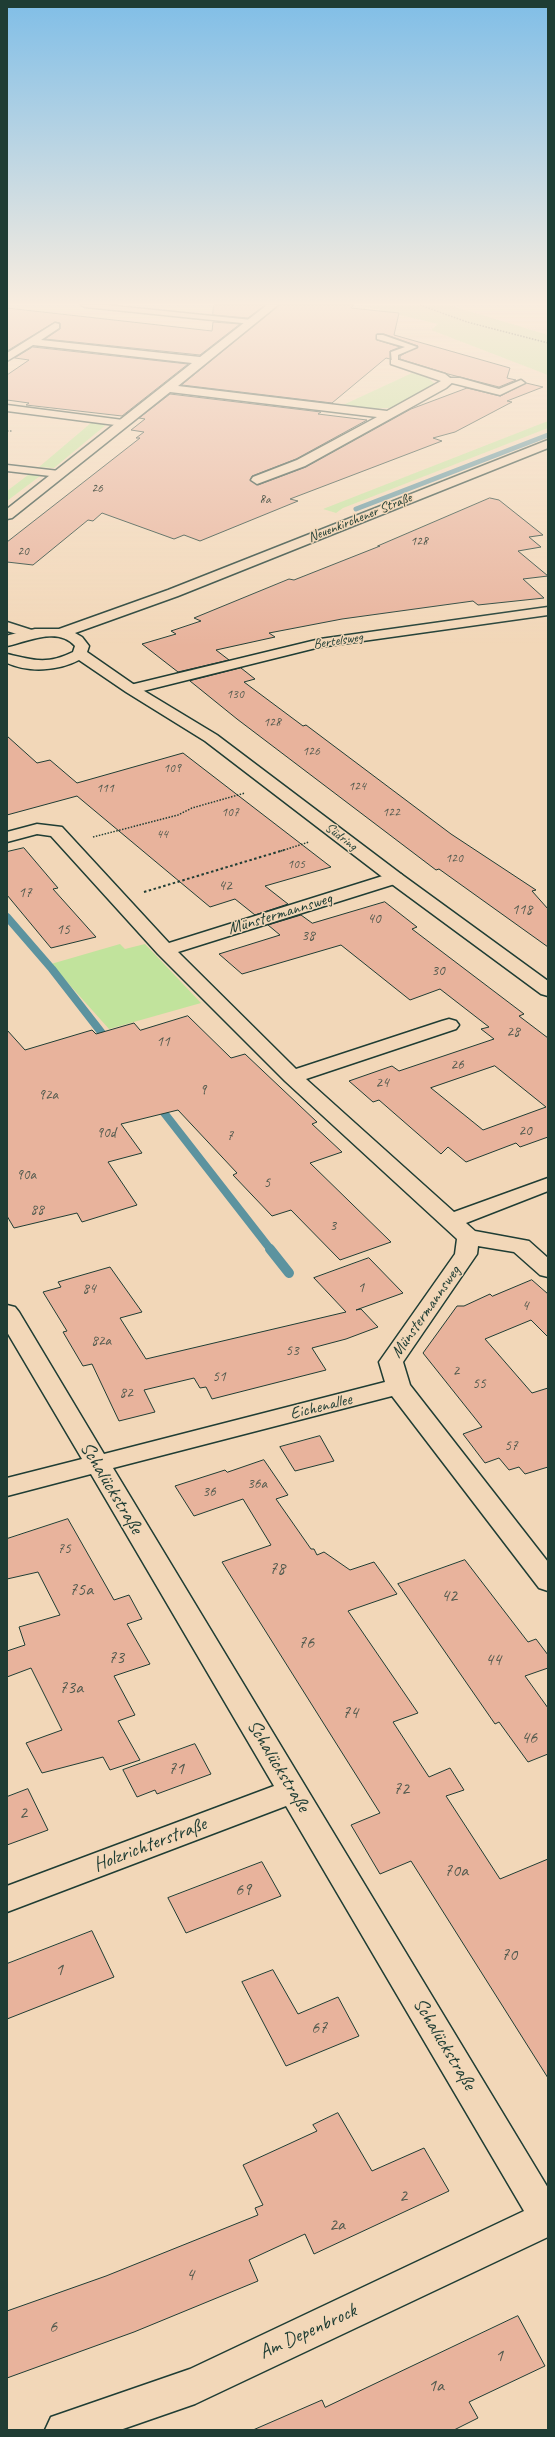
<!DOCTYPE html>
<html>
<head>
<meta charset="utf-8">
<style>
	body { margin:0 }
	#map { position:relative; width:555px; height:2437px; overflow:hidden; background:#f2d7b8; font-family:Caveat,sans-serif }
	canvas { display:block }
	.frame { position:absolute; inset:0; border:8px solid #1f3d34; pointer-events:none }
</style>
</head>
<body>
<div id="map">
<canvas width="555" height="2437"></canvas>
<div class="frame"></div>
</div>
<script>
const ctx = document.querySelector('canvas').getContext('2d');
ctx.lineJoin = 'round';
function paint(path, color) {
  ctx.fillStyle = color;
  ctx.fill(path, 'evenodd');
}
function stroke(path, color, width, dash) {
  ctx.strokeStyle = color;
  ctx.lineWidth = width;
  ctx.lineCap = dash ? 'butt' : 'round';
  ctx.setLineDash(dash || []);
  ctx.stroke(path);
}
function write(font, color, halo, rows, align = 'center') {
  ctx.font = font + ' Caveat,sans-serif';
  ctx.lineWidth = 3;
  ctx.setLineDash([]);
  ctx.textBaseline = 'middle';
  ctx.strokeStyle = halo;
  ctx.fillStyle = color;
  for (const [text, x, y, turn = 0] of rows) {
    ctx.save();
    ctx.translate(x, y);
    ctx.rotate((+turn || 0) * Math.PI / 180);
    ctx.textAlign = isNaN(turn) ? turn : align;
    if (halo) ctx.strokeText(text, 0, 0);
    ctx.fillText(text, 0, 0);
    ctx.restore();
  }
}
paint(new Path2D(`
	M358,305H449L548,335V375L431,330L438,324Z
	M412,373L426,376L435,384L390,408L367,409L343,405Z
	M548,421V428L343,508L336,513L323,509Z
	M92,422L107,424L54,468L39,467Z
	M28,475L40,476L7,501V491Z
	M120,944L125,949L145,944L201,1003L109,1029L51,964Z`), '#c1e39c');
stroke(new Path2D(`
	M356,509L548,435`), '#5c939f', 5);
stroke(new Path2D(`
	M7,917L52,969L108,1041
	M158,1105L271,1250`), '#5c939f', 8);
stroke(new Path2D(`
	M270,1249L289,1273`), '#5c939f', 10);
const building = new Path2D(`
	M214,305H265L248,318L213,315Z
	M279,305H354L351,308L399,313L394,335L510,368L507,378L516,380L499,387L448,374L400,359V356L418,346L384,334H377V340L400,347L390,351V359L386,358L332,403L182,385Z
	M7,308L212,331L213,322L240,324L200,355L45,339L60,329V323L55,322L7,351Z
	M33,347L188,364L122,416L26,405L29,403L7,400V375L29,360L15,358Z
	M526,383L543,387L507,401L512,402L455,432L433,438L442,441L290,499L298,501L200,541L184,535L174,539L102,513L93,521L88,520L33,565L7,562V542L140,438H136L144,432L131,430L145,419L139,418L170,394L321,412L318,414L367,420L296,459L252,476L250,480L258,485L306,467L411,409L467,388L500,396Z
	M490,498L499,500L543,535L529,537L541,547L518,551L548,576L523,579L544,598L478,605L473,601L342,619L269,633L275,637L216,650L229,660L178,672L142,644L176,634L171,631L201,621L194,618L289,579L294,580L380,546H378Z
	M241,668L255,679L244,682L303,726L306,725L451,834L536,890L532,891L548,909V947L439,869L436,870L237,719L190,681Z
	M7,736L37,763L50,760L77,783L183,753L331,867L265,886L288,904L255,915L235,899L210,907L77,796L7,815Z
	M24,848L58,888L53,889L96,937L51,948L7,895V852Z
	M385,902L417,927L412,929L524,1014L519,1016L548,1038V1137L520,1147L516,1143L466,1162L448,1147L441,1154L379,1100L373,1102L349,1081L392,1066L399,1071L494,1039L481,1029L489,1027L440,989L410,1000L341,945L242,974L219,954L280,935L268,925L301,915L312,923ZM495,1066L546,1107L483,1130L431,1088Z
	M188,1016L231,1058L245,1054L317,1122L312,1124L342,1152L310,1163L391,1242L340,1260L291,1210L272,1216L233,1175L237,1173L178,1110L121,1124L142,1153L108,1162L137,1205L82,1222L77,1213L14,1228L7,1216V1030L25,1050L92,1030L96,1034L134,1023L140,1030Z
	M369,1258L403,1293L356,1310L361,1309L378,1327L346,1339L312,1348L326,1370L212,1399L206,1387L200,1388L194,1378L144,1390L155,1412L119,1421L92,1364L83,1366L63,1332L67,1331L43,1292L61,1287L58,1282L110,1267L142,1312L120,1318L146,1359L346,1312L314,1278Z
	M532,1280L548,1294V1337L531,1320L485,1339L532,1393L548,1388V1467L525,1474L519,1467L509,1470L499,1458L485,1463L463,1434L482,1427L423,1353L457,1306H464L490,1294L492,1296Z
	M320,1436L334,1461L295,1471L280,1447Z
	M264,1460L288,1495L276,1499L311,1549H314L317,1555L324,1552L350,1570L374,1562L397,1594L348,1611L418,1713L393,1722L429,1777L450,1768L464,1790L446,1796L500,1879L548,1859V2078L411,1861L380,1874L351,1825L380,1813L222,1562L271,1545L243,1499L194,1516L175,1486L225,1470L227,1472Z
	M68,1519L114,1600L129,1595L142,1619L127,1624L150,1664L114,1676L135,1715L118,1721L140,1760L110,1770L103,1757L42,1773L26,1743L62,1730L31,1668L7,1677V1651L25,1645L19,1627L60,1615L38,1572L7,1579V1539Z
	M465,1560L528,1642L536,1639L548,1655V1668L525,1676L548,1708V1754L528,1762L499,1722L495,1724L398,1584Z
	M195,1744L211,1774L157,1794L155,1790L137,1797L123,1770Z
	M28,1789L48,1830L7,1845V1797Z
	M262,1862L281,1896L186,1933L168,1898Z
	M92,1931L114,1977L7,2019V1964Z
	M273,1970L298,2014L338,1997L359,2036L286,2066L242,1982Z
	M338,2113L372,2171L424,2148L449,2191L314,2254L305,2234L249,2260L258,2281L134,2332L7,2378V2311L106,2276L258,2215L255,2208L263,2205L243,2165L317,2131L313,2125Z
	M518,2316L545,2366L469,2402L478,2418L454,2430H253L322,2400L325,2407Z`);
paint(building, '#e8b39c');
stroke(building, '#1f3d34', 1);
const lane = new Path2D(`
	M81,305H105L252,320L256,322L252,324L85,307Z
	M377,335H383L417,347L398,355V364H392L391,352L405,347L377,339Z
	M460,378L499,389L521,380L525,383L500,395L444,381L448,378Z
	M7,405L123,420L128,423L123,426L7,411Z
	M7,465L59,471L64,474L59,477L7,471Z`);
const street = new Path2D(`
	M267,305H278L178,386L387,411L441,381L391,364V360H399L445,374L454,381L446,388L305,466L257,484L251,480L253,477L297,460L377,417L170,392L12,518L7,519V509L192,363L33,345L7,361V353L55,323L59,324V328L41,340L200,357Z
	M548,607V615L320,647L131,694L123,689L126,686L320,639Z
	M7,622L35,631L37,634L30,638L7,631Z
	M37,824L62,827L169,943L389,874H401L404,878L401,882L178,952L296,1069L442,1021L449,1019L456,1021L459,1025L456,1029L306,1079L454,1212L548,1178V1191L466,1223L475,1231L529,1241L548,1258V1277L540,1275L514,1252L478,1246L477,1254L403,1362L410,1385L548,1562V1591L539,1588L392,1396L113,1468L548,2188V2237L195,2404L120,2430H45L51,2417L190,2369L524,2211L286,1806L7,1912V1886L274,1786L91,1474L7,1496V1478L82,1459L7,1332V1305L15,1307L19,1312L104,1454L385,1382L379,1362L455,1254L457,1239L285,1081L158,954L51,836L37,834L7,842V832Z`);
const secondary = new Path2D(`
	M548,440V448L178,596L75,633L82,637L89,646L87,652L136,686L217,735L401,874L548,981V996L541,994L389,882L205,741L126,692L79,660C58,671 29,673 7,663V654C33,660 47,665 73,652L75,646C58,626 26,642 7,646V636L9,635L35,629H59L168,590Z`);
stroke(lane, '#1f3d34', 3);
stroke(street, '#1f3d34', 3);
stroke(secondary, '#1f3d34', 3);
stroke(new Path2D(`
	M420,305L467,322L548,343
	M7,431H12
	M93,837L178,815L192,808L245,793
	M281,851L309,842`), '#1f3d34', 1.5, [1.5, 1.5]);
stroke(new Path2D(`
	M144,892L284,850`), '#1f3d34', 2, [2.5, 2.5]);
paint(lane, '#f2d7b8');
paint(street, '#f2d7b8');
paint(secondary, '#f2d7b8');
const sky = ctx.createLinearGradient(0, 0, 0, 646);
sky.addColorStop(0, '#80bee7');
sky.addColorStop(0.47, '#f9eddf');
sky.addColorStop(1, '#f9eddf00');
ctx.fillStyle = sky;
ctx.fillRect(0, 0, 555, 646);
write('13px', '#515a4e', null, [
	["26",97,489],
	["8a",265,500],
	["128",419,542],
	["20",23,552],
	["130",235,695],
	["128",272,723],
	["126",311,752],
	["109",172,769],
	["124",357,787],
	["111",105,789],
	["107",230,813],
	["122",391,813],
	["44",162,835],
	["120",454,859],
	["105",296,865]
]);
write('14px', '#1f3d34', '#f2d7b8', [
	["Neuenkirchener Straße",360,518,-22],
	["Bertelsweg",338,641,-9],
	["Südring",341,837,37]
]);
write('15px', '#515a4e', null, [
	["42",225,886],
	["17",25,893],
	["118",522,910],
	["40",374,919],
	["15",63,930],
	["38",308,936],
	["30",438,971],
	["28",513,1032],
	["11",163,1042],
	["26",457,1065],
	["24",382,1083],
	["9",203,1090],
	["92a",48,1095],
	["20",525,1131],
	["90d",106,1133],
	["7",230,1136],
	["90a",26,1175],
	["5",267,1183],
	["88",37,1210],
	["3",333,1226],
	["1",361,1288],
	["84",89,1289],
	["4",525,1306],
	["82a",101,1341],
	["53",292,1351],
	["2",456,1371],
	["51",219,1377],
	["55",479,1384],
	["82",126,1393],
	["57",511,1446],
	["36a",257,1484],
	["36",209,1492],
	["75",64,1549]
]);
write('17px', '#1f3d34', '#f2d7b8', [
	["Münstermannsweg",280,914,-17],
	["Münstermannsweg",426,1312,-55],
	["Eichenallee",321,1407,-14]
]);
write('18px', '#515a4e', null, [
	["78",277,1569],
	["75a",81,1590],
	["42",449,1596],
	["76",306,1643],
	["73",116,1658],
	["44",493,1660],
	["73a",71,1688],
	["74",350,1713],
	["46",529,1738],
	["71",176,1769],
	["72",401,1789],
	["2",23,1813],
	["70a",456,1871],
	["69",243,1890],
	["70",509,1955],
	["1",59,1970],
	["67",319,2028],
	["2",403,2196],
	["2a",337,2225],
	["4",190,2275],
	["6",53,2327],
	["1",499,2356],
	["1a",436,2386]
]);
write('20px', '#1f3d34', '#f2d7b8', [
	["Schalückstraße",111,1488,59],
	["Schalückstraße",278,1766,59],
	["Holzrichterstraße",150,1845,-21],
	["Schalückstraße",444,2044,59],
	["Am Depenbrock",308,2332,-25]
]);
</script>
</body>
</html>
